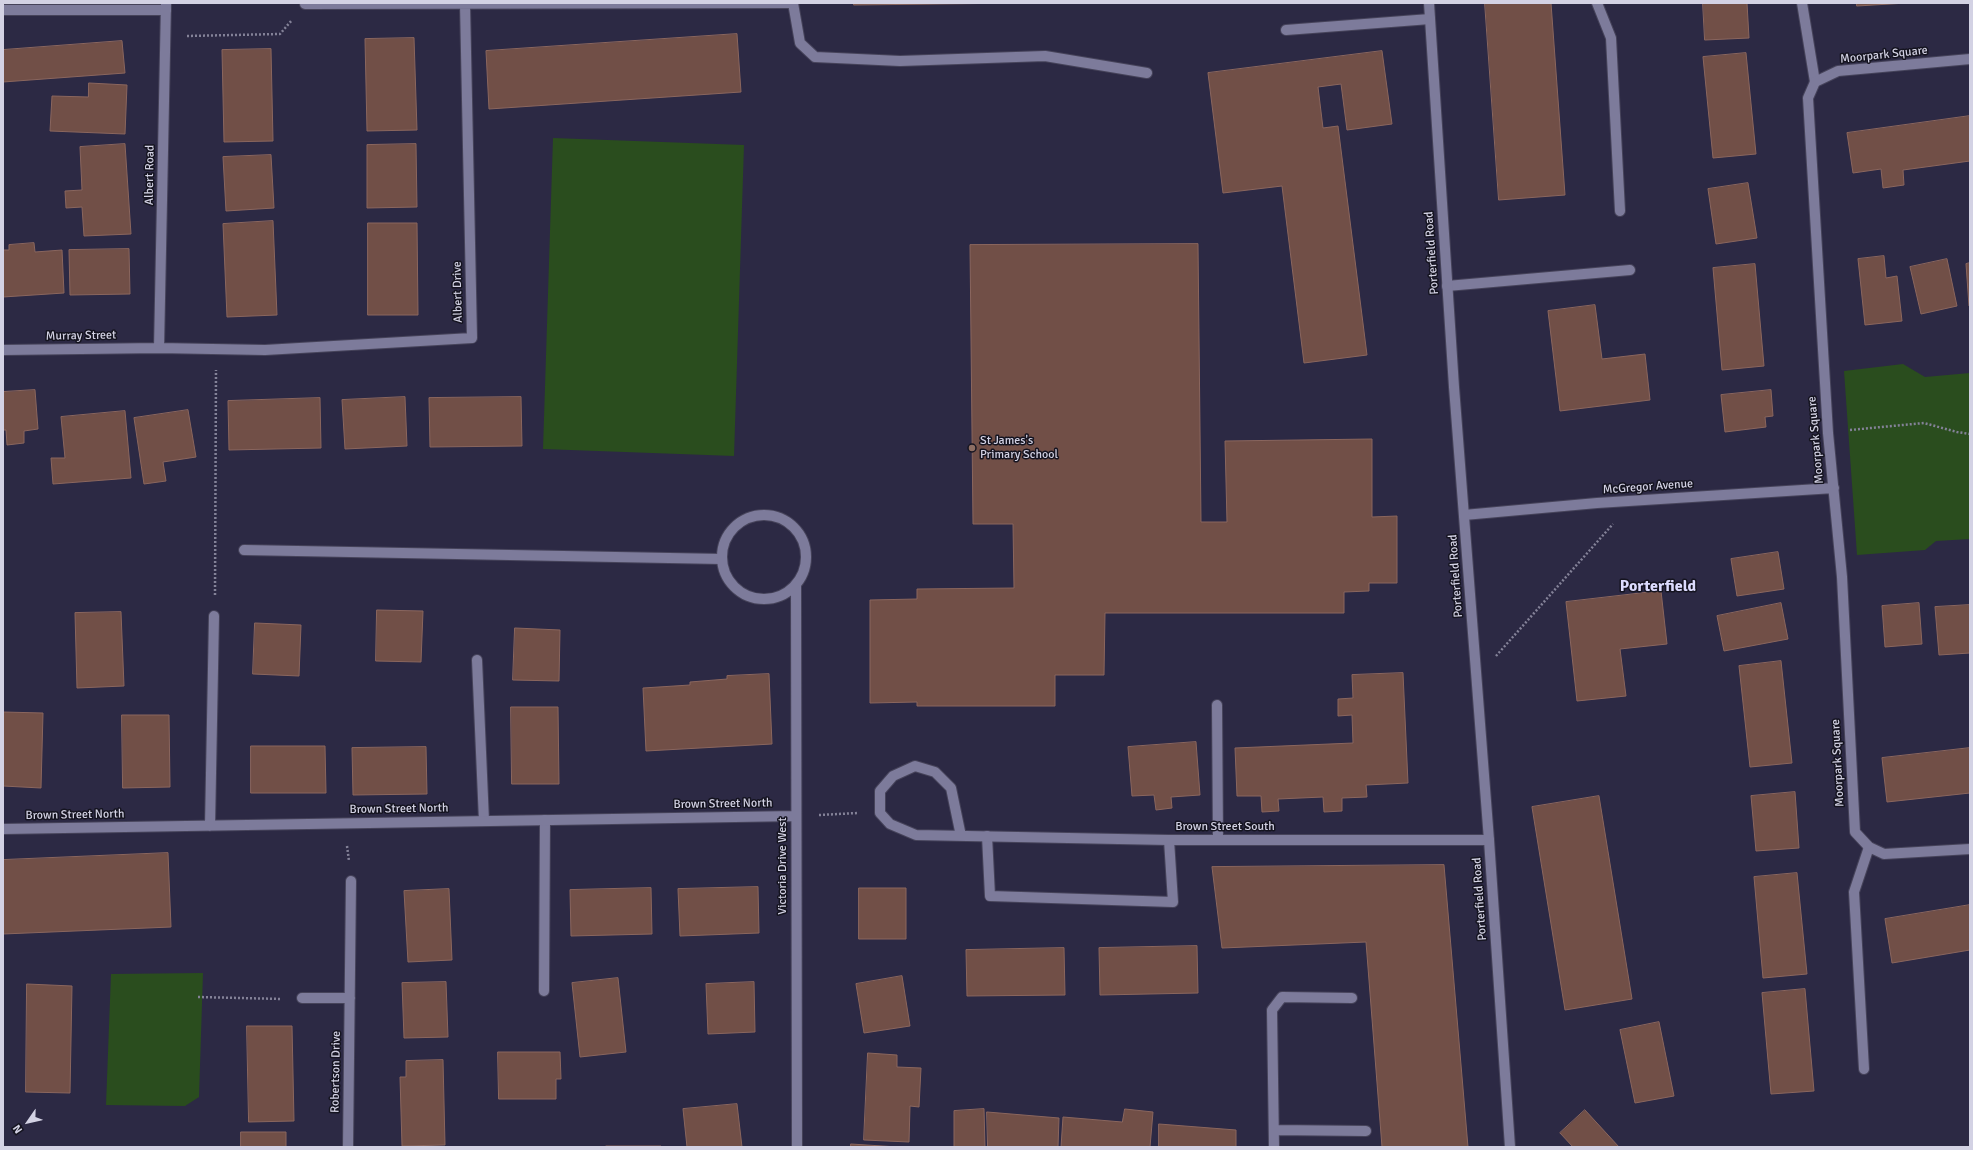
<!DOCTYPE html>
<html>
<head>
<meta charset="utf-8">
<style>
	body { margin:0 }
	#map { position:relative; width:1973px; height:1150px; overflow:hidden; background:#2c2944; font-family:Signika,sans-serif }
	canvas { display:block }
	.frame { position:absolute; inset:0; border:4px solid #d3d2e4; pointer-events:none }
	.north { position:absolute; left:8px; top:1102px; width:40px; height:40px; -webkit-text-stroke:3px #151420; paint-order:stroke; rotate:236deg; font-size:11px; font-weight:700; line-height:16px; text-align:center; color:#d3d2e4 }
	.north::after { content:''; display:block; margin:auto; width:14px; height:18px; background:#d3d2e4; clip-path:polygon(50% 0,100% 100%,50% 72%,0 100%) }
</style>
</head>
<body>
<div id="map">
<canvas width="1973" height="1150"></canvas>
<div class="frame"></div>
<div class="north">N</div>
</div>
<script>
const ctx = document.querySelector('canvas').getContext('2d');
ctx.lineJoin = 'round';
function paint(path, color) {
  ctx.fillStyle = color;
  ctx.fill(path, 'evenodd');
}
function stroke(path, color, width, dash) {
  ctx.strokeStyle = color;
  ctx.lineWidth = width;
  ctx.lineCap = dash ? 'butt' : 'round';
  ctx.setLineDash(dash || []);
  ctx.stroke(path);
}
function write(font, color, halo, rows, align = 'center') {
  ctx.font = font + ' Signika,sans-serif';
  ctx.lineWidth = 3;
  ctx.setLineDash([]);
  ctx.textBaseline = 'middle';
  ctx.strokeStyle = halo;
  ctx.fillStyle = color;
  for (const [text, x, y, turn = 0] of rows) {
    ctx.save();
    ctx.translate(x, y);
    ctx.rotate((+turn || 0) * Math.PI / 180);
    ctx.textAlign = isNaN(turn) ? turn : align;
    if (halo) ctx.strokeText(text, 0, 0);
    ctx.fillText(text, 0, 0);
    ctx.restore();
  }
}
paint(new Path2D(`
	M553,138L744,145L734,456L543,449Z
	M1903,364L1925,377L1970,373V539L1936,541L1925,550L1857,555L1844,371Z
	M203,973L199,1097L185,1106L106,1105L111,974Z`), '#2a4d1e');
const building = new Path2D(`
	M854,3H1022L854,5Z
	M1485,3H1551L1565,195L1499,200Z
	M1703,3H1747L1749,38L1705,40Z
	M1857,3H1907L1857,6Z
	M737,34L741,92L489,109L486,51Z
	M414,38L417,130L367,131L365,39Z
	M122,41L125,73L3,82V50Z
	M271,49L273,141L224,142L222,50Z
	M1382,51L1392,124L1347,130L1341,84L1318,87L1323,128L1338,126L1367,355L1304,363L1282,186L1223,193L1208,73Z
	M1746,53L1756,154L1713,158L1703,57Z
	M89,83L127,85L125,134L50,131L52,96L88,97Z
	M1970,116V161L1903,170L1904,185L1883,188L1881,169L1853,173L1847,133Z
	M125,144L131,234L84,236L82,207L66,208L65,191L82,190L80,147Z
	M416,144L417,207L367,208V145Z
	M271,155L274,208L226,211L223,157Z
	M1748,183L1757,238L1716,244L1708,189Z
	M273,221L277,315L227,317L223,224Z
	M368,223H417L418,315H368Z
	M34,243L35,252L62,250L64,293L3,297V250H9V245Z
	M1198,244L1201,522H1227L1225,441L1372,439V517L1397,516V583H1369V591L1344,592V613H1105L1104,675H1055V706H917V702L870,703V600L917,599V589L1014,588L1013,524H973L970,245Z
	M129,249L130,294L70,295L69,250Z
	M1884,256L1886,278L1897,276L1902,321L1865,325L1858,259Z
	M1947,259L1957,306L1921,314L1910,267Z
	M1970,263V306H1969L1966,264Z
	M1755,264L1764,366L1722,370L1713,268Z
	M1595,305L1602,359L1645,354L1650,400L1560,411L1548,311Z
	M35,390L38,429L24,431V443L7,445L6,430H3V392Z
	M1771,390L1773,416L1765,417L1766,427L1725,432L1721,395Z
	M405,397L407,446L345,449L342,400Z
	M521,397L522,446L430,447L429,398Z
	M320,398L321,448L229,450L228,401Z
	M188,410L196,457L163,462L166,481L144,484L134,418Z
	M125,411L131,478L53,484L51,458H65L61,417Z
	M1778,552L1784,589L1737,596L1731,559Z
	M1661,591L1667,644L1620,649L1626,696L1577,701L1566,602Z
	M1781,603L1788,639L1724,651L1717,616Z
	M1919,603L1922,644L1885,647L1882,606Z
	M1970,605V653L1939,655L1935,607Z
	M377,610L423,611L421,662L376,661Z
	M121,612L124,686L77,688L75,613Z
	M255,623L301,625L299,676L253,674Z
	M515,628L560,630L559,681L513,680Z
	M1781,661L1792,763L1750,767L1739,666Z
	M1403,673L1408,783L1366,785L1367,797L1342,798V811L1324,812L1323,797L1278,799L1279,811L1262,812L1261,796H1237L1235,748L1353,743L1352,715L1338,716V699L1353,698L1352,675Z
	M769,674L772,744L646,751L643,688L690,685V682L727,679V676Z
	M511,707H558L559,784H512Z
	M3,712L43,713L41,788L3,786Z
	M122,715H169L170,787L123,788Z
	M1196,742L1200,795L1171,797L1172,808L1156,810L1154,795L1132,796L1128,747Z
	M251,746H325L326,793H251Z
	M426,747L427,794L353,795L352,748Z
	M1970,748V793L1887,802L1882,758Z
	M1795,792L1799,848L1756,851L1751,796Z
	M1599,796L1632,999L1565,1010L1532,807Z
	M168,853L171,927L3,934V860Z
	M1444,865L1468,1147H1382L1366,942L1222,948L1212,867Z
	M1797,873L1807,974L1763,978L1754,877Z
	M758,887L759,933L680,936L678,889Z
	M651,888L652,934L571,936L570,890Z
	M859,888H906V939H859Z
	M449,889L452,960L408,962L404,891Z
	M1970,905V950L1892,963L1885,919Z
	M1197,946L1198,993L1100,995L1099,948Z
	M1064,948L1065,995L967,996L966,950Z
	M902,976L910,1026L864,1033L856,984Z
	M618,978L626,1052L580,1057L572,983Z
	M446,982L448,1037L404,1038L402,983Z
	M754,982L755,1032L708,1034L706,984Z
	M27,984L72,986L70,1093L26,1092Z
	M1805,989L1814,1091L1771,1094L1762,993Z
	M1659,1022L1674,1096L1635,1103L1620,1030Z
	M247,1026H292L294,1121L249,1122Z
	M498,1052H560L561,1079H556V1099H499Z
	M868,1053L897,1055V1067L921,1068L919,1107L910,1106L909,1142L864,1140Z
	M443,1060L445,1145L402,1146L400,1077H406V1061Z
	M737,1104L742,1147H687L683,1109Z
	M984,1109L985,1147H954V1111Z
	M1125,1109L1153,1112L1150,1147H1061L1063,1117L1122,1122Z
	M1585,1110L1619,1147H1573L1560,1133Z
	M987,1112L1059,1118L1058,1147H988Z
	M1159,1124L1236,1130V1147H1159Z
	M241,1132H286V1147H241Z
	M851,1144L898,1147H851Z
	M606,1146H661V1147H606Z`);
paint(building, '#714f47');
stroke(building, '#8a665e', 1);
const service = new Path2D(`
	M793,3L800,43L815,57L900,61L1045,56L1147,73
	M1597,3L1611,38L1620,211
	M1802,3L1815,82
	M3,10H166
	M1447,286L1630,270
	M244,550L722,559
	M477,660L484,821
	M1217,705L1218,840
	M987,836L990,896L1173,902L1169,840
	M544,991L545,820
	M1864,1069L1854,892L1869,847
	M1274,1130L1366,1131
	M1274,1147L1272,1010L1282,997L1352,998`);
const minor = new Path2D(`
	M305,4L793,3
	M1286,30L1430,19
	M1970,59L1838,71L1815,82L1808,98L1828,433L1842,577L1855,832L1869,847L1884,854L1970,849
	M159,348L166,3
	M3,350L159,348L265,350L472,338L465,4
	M1464,515L1597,503L1834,488
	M722 557a42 42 0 1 1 84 0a42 42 0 1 1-84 0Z
	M796,585L797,1147
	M210,826L214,616
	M3,829L796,816
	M961,836L951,788L935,772L915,766L893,776L880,791V813L890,824L916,835L1169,840H1489
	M302,998H350
	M348,1147L351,881`);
const tertiary = new Path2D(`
	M1429,3L1454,387L1489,840L1510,1147`);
stroke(service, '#46435a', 12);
stroke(minor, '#46435a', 12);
stroke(tertiary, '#46435a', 12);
stroke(new Path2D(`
	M187,36L280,34L292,20
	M1850,430L1924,423L1957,432L1970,434
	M215,595L216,370
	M1496,656L1613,524
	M819,815L858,813
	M347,846L349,861
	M198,997L282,999`), '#848298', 2.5, [2, 2]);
stroke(service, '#7d7b9b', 10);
stroke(minor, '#7d7b9b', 10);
stroke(tertiary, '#7d7b9b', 10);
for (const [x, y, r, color] of [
	[972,448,4,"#8d6e63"]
]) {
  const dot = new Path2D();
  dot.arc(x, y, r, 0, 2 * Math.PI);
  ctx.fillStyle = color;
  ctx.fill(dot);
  stroke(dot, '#151420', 1.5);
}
write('12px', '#d3d2e4', '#151420', [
	["Moorpark Square",1884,55,-6],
	["Albert Road",150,175,-89],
	["Porterfield Road",1432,253,-94],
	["Albert Drive",458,292,-91],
	["Murray Street",81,336,-1],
	["Moorpark Square",1816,440,-95],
	["McGregor Avenue",1648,487,-4],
	["Porterfield Road",1456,576,-94],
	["Moorpark Square",1838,763,-93],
	["Brown Street North",723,804,-1],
	["Brown Street North",399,809,-1],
	["Brown Street North",75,815,-1],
	["Brown Street South",1225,827],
	["Victoria Drive West",783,866,-90],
	["Porterfield Road",1480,899,-94],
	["Robertson Drive",336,1072,-89]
]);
write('12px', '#d3d2e4', '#151420', [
	["St James's",980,441],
	["Primary School",980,455]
], 'left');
write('bold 16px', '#dcdbfe', '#151420', [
	["Porterfield",1658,587]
]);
</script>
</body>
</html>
